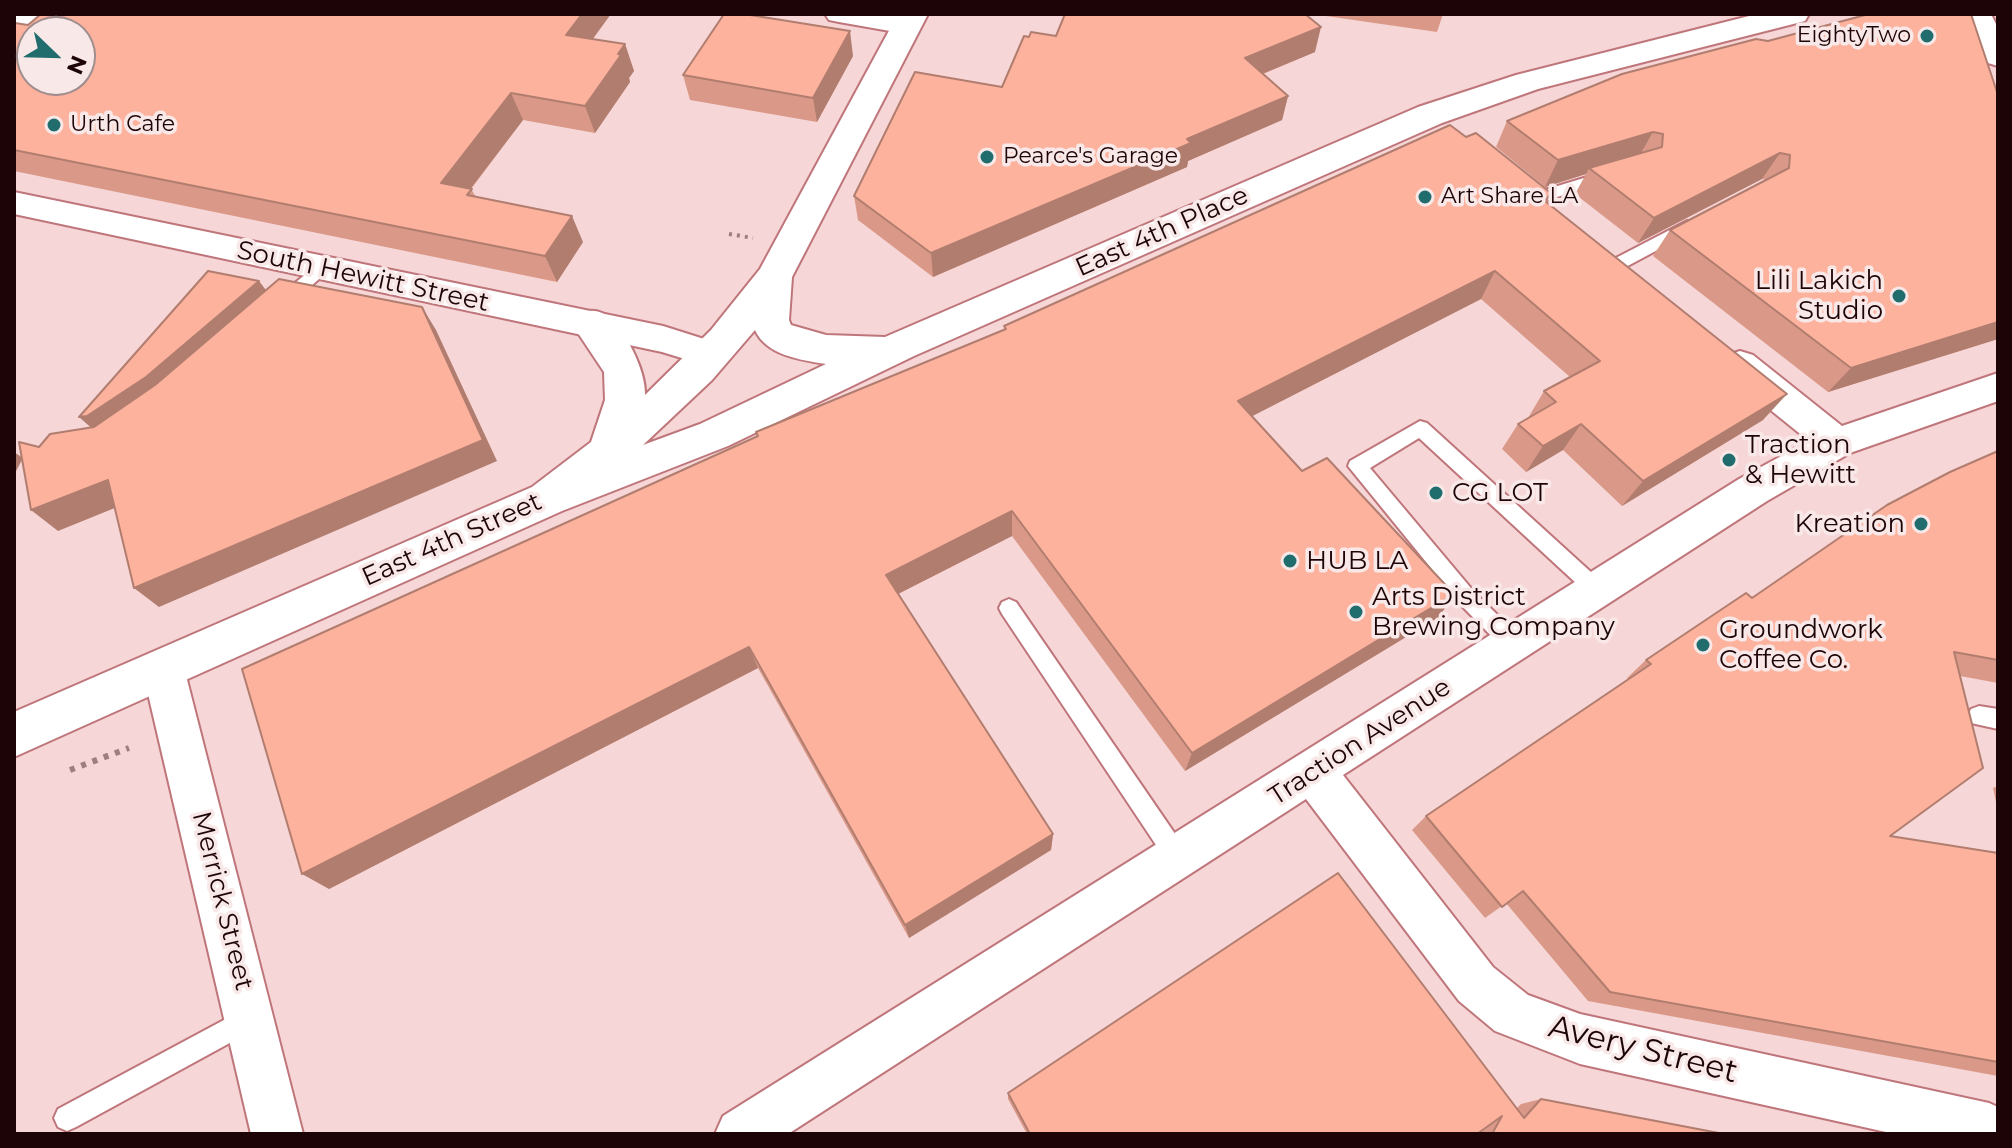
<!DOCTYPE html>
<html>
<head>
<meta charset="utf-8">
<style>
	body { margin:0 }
	#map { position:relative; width:2012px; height:1148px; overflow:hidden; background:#f7d6d7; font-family:Montserrat,sans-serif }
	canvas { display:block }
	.frame { position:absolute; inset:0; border:16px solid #1d0407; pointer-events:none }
	.north { position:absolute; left:16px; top:16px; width:80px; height:80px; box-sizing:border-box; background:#f9e8e8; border:2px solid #a18d8e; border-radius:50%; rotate:113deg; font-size:22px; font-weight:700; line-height:32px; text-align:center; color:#1d0407 }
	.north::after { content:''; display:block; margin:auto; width:28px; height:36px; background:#216d6e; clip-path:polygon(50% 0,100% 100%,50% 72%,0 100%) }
</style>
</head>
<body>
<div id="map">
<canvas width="2012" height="1148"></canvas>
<div class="frame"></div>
<div class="north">N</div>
</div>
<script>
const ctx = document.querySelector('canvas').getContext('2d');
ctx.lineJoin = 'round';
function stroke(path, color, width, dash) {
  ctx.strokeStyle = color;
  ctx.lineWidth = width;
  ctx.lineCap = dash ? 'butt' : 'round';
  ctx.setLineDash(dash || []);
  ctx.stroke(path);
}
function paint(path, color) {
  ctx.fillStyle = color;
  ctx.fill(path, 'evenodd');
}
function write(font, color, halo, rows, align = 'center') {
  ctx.font = font + ' Montserrat,sans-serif';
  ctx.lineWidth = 7;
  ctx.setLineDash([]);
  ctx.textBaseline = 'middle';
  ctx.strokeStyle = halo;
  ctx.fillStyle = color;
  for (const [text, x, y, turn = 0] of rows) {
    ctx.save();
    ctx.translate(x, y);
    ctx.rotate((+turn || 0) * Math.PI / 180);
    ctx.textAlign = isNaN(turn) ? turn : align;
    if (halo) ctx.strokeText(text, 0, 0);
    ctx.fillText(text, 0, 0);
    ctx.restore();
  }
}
const service = new Path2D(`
	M1607,171L1613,172V180L1534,204L1526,199L1528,195Z
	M1687,221L1693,223V231L1622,269H1610L1608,265L1610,261Z
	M320,263L326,265L328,269L326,273L289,305H277L274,301L277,297Z
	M1420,421L1427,423L1604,584L1607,590L1604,596L1597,599L1590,596L1419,438L1370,468L1475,593L1520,637L1523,644L1520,651L1513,653L1506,651L1461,605L1348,466L1350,461Z
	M1009,599L1016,602L1186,850L1190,858L1186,866L1178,869L1170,866L1002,614L999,608L1002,602Z
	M1979,706L1998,709V729L1971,723L1968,716L1971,709Z
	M250,1006L259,1009L262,1018L259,1027L76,1127L67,1131L58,1127L54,1118L58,1109Z`);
const minor = new Path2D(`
	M46,14L24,35L14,38L15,14Z
	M825,14H891L917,19L921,25L917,31L907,34L839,22L829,20Z
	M1963,14H1991L1998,28V66L1988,63Z
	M14,192L663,326L723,345L729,354L723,363L711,367L662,352L14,214Z
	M1740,351L1753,355L1842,426L1998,373V401L1850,453L1767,501L1343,775L1493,967L1528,995L1580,1014L1989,1103L1998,1107V1134H1895L1580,1064L1495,1031L1459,1001L1306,799L788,1134H715L723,1116L1739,479L1809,441L1727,375L1722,365L1727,355Z
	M163,649L178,655L184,668L303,1134H251L142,668L148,655Z`);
const primary = new Path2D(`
	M898,14H928L792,277L789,320L791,325L826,335L885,337L1418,107L1516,75L1757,14H1809L1805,21L1538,89L1442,123L914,356L728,446L562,511L14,757V712L532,487L591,442L605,400L604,372L572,324L578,314C586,311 593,309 602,313C624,324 646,371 645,395L711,330L760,269ZM755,330C766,355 800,360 826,364L700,424L643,445L712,380Z`);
stroke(service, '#bf767b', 4);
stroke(minor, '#bf767b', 4);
stroke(primary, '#bf767b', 4);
stroke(new Path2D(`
	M729,234L753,238`), '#9d7f81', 4, [3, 5]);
stroke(new Path2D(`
	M70,770L129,748`), '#9d7f81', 6, [5, 7]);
paint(service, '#fff');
paint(minor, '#fff');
paint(primary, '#fff');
paint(new Path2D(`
	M1312,14H1443L1437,32Z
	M14,24L593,39L625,44L634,71L629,78L630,82L595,133L523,120L471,189L476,197L583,242L557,282L14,171Z
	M1056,36L1315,52L1263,74L1288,96L1282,120L1188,161L1187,167L933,277L858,220L854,196L1002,87L1029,37Z
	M853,56L817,122L690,100L683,75Z
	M1998,95V339L1828,392L1653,256L1670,230L1766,180L1762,179L1638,243L1575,194L1586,174L1545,187L1496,147L1507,121Z
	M1466,137L1551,193L1547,202L1763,420L1622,506L1563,450L1526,472L1502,449L1518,424L1528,418L1544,391L1570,377L1481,299L1252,416L1302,471L1454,594L1439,617L1185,771L1012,536L898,594L1053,834L1051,850L909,938L758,668L329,889L758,437L756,432L1004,329V326Z
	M1998,451V683L1960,676L1890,836L1998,853V1076L1588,1001L1506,903L1485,918L1412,830L1426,816L1628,679L1627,678L1646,660Z
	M1998,786V811L1993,788Z
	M1008,1093L1517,1108L1521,1104L1541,1099L1724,1134H1027L1008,1099Z`), '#da9988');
paint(new Path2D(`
	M582,14H611L576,62L566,35Z
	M1321,27L1315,52L1240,83L1245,58Z
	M850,31L853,56L817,122L813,98Z
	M625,44L634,71L629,78L630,82L595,133L585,106Z
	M511,93L523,120L455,209L441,183Z
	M1288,96L1282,120L1188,161L1187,167L933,277L931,253L1187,139Z
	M1653,132L1638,158L1589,168L1586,174L1545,187L1558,160Z
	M1780,153L1762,179L1638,243L1654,218Z
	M572,216L583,242L557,282L545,256Z
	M1495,271L1481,299L1231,427L1238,401Z
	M259,281L272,298L96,432L79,417Z
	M422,307L436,330L497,461L159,607L134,588Z
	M1998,322V339L1828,392L1851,368Z
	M1787,394L1763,420L1622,506L1643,481Z
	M1581,424L1563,450L1526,472L1543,446Z
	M14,452L23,458L14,475Z
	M108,480L132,501L58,531L31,510Z
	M1012,511V536L890,598L886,575Z
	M1454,594L1439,617L1185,771L1192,753Z
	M749,647L758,668L329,889L302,874Z
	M1053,834L1051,850L909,938L905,925Z`), '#b17d6f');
const building = new Path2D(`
	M41,14H582L566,35L625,44L618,54L621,55L585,106L511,93L441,183L472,189L467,195L572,216L545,256L14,150V24L15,23L28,25ZM32,32H80V80H32Z
	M724,14H744L850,31L813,98L683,75Z
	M1065,14H1305L1321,27L1245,58L1288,96L1187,139L1191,143L931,253L854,196L915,72L1002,87L1024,36L1029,37L1031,32L1056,36Z
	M1869,14H1971L1998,95V322L1851,368L1670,230L1789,168L1790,155L1780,153L1654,218L1589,168L1662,147L1663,134L1653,132L1558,160L1507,121L1622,74L1756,39L1768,41Z
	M1450,125L1466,137L1476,133L1551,193L1545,201L1787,394L1643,481L1581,424L1543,446L1518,424L1556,402L1544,391L1600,361L1495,271L1238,401L1302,471L1327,458L1454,594L1192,753L1012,511L886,575L1053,834L905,925L749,647L302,874L242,669L758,436L756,432L1006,329L1004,326Z
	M208,271L259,281L146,377L87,416L79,417Z
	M279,279L422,307L483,440L134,588L108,480L31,510L19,442L39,447L50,434L94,427L155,385Z
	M1998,451V660L1954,652L1983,768L1890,836L1998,853V1062L1610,992L1523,891L1502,907L1426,816L1651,664L1646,660L1746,593L1752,598L1887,505L1950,472Z
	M1338,873L1524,1118L1541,1099L1724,1134H1492L1502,1116L1477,1134H1030L1008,1093Z`);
paint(building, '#fdb29e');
stroke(building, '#b17d6f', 2);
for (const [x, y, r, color] of [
	[1927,36,8,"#216d6e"],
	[54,125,8,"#216d6e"],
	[987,157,8,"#216d6e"],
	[1425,197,8,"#216d6e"],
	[1899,296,8,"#216d6e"],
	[1729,460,8,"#216d6e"],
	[1436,493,8,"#216d6e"],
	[1921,524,8,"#216d6e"],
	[1290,561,8,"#216d6e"],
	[1356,612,8,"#216d6e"],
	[1703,645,8,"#216d6e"]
]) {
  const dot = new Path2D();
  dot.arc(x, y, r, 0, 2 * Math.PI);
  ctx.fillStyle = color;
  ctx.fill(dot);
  stroke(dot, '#f9e8e8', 3);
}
write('22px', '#1d0407', '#f9e8e8', [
	["EightyTwo",1911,36,"right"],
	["Urth Cafe",70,125],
	["Pearce's Garage",1003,157],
	["Art Share LA",1441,197]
], 'left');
write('26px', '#1d0407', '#f9e8e8', [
	["East 4th Place",1162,232,-24],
	["South Hewitt Street",363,277,12],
	["East 4th Street",452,540,-24],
	["Traction Avenue",1360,742,-33],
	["Merrick Street",222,901,76]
]);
write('26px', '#1d0407', '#f9e8e8', [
	["Lili Lakich",1883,281,"right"],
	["Studio",1883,311,"right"],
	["Traction",1745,445],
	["& Hewitt",1745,475],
	["CG LOT",1452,493],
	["Kreation",1905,524,"right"],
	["HUB LA",1306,561],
	["Arts District",1372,597],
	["Brewing Company",1372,627],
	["Groundwork",1719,630],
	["Coffee Co.",1719,660]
], 'left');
write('32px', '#1d0407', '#f9e8e8', [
	["Avery Street",1643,1050,14]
]);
</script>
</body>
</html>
